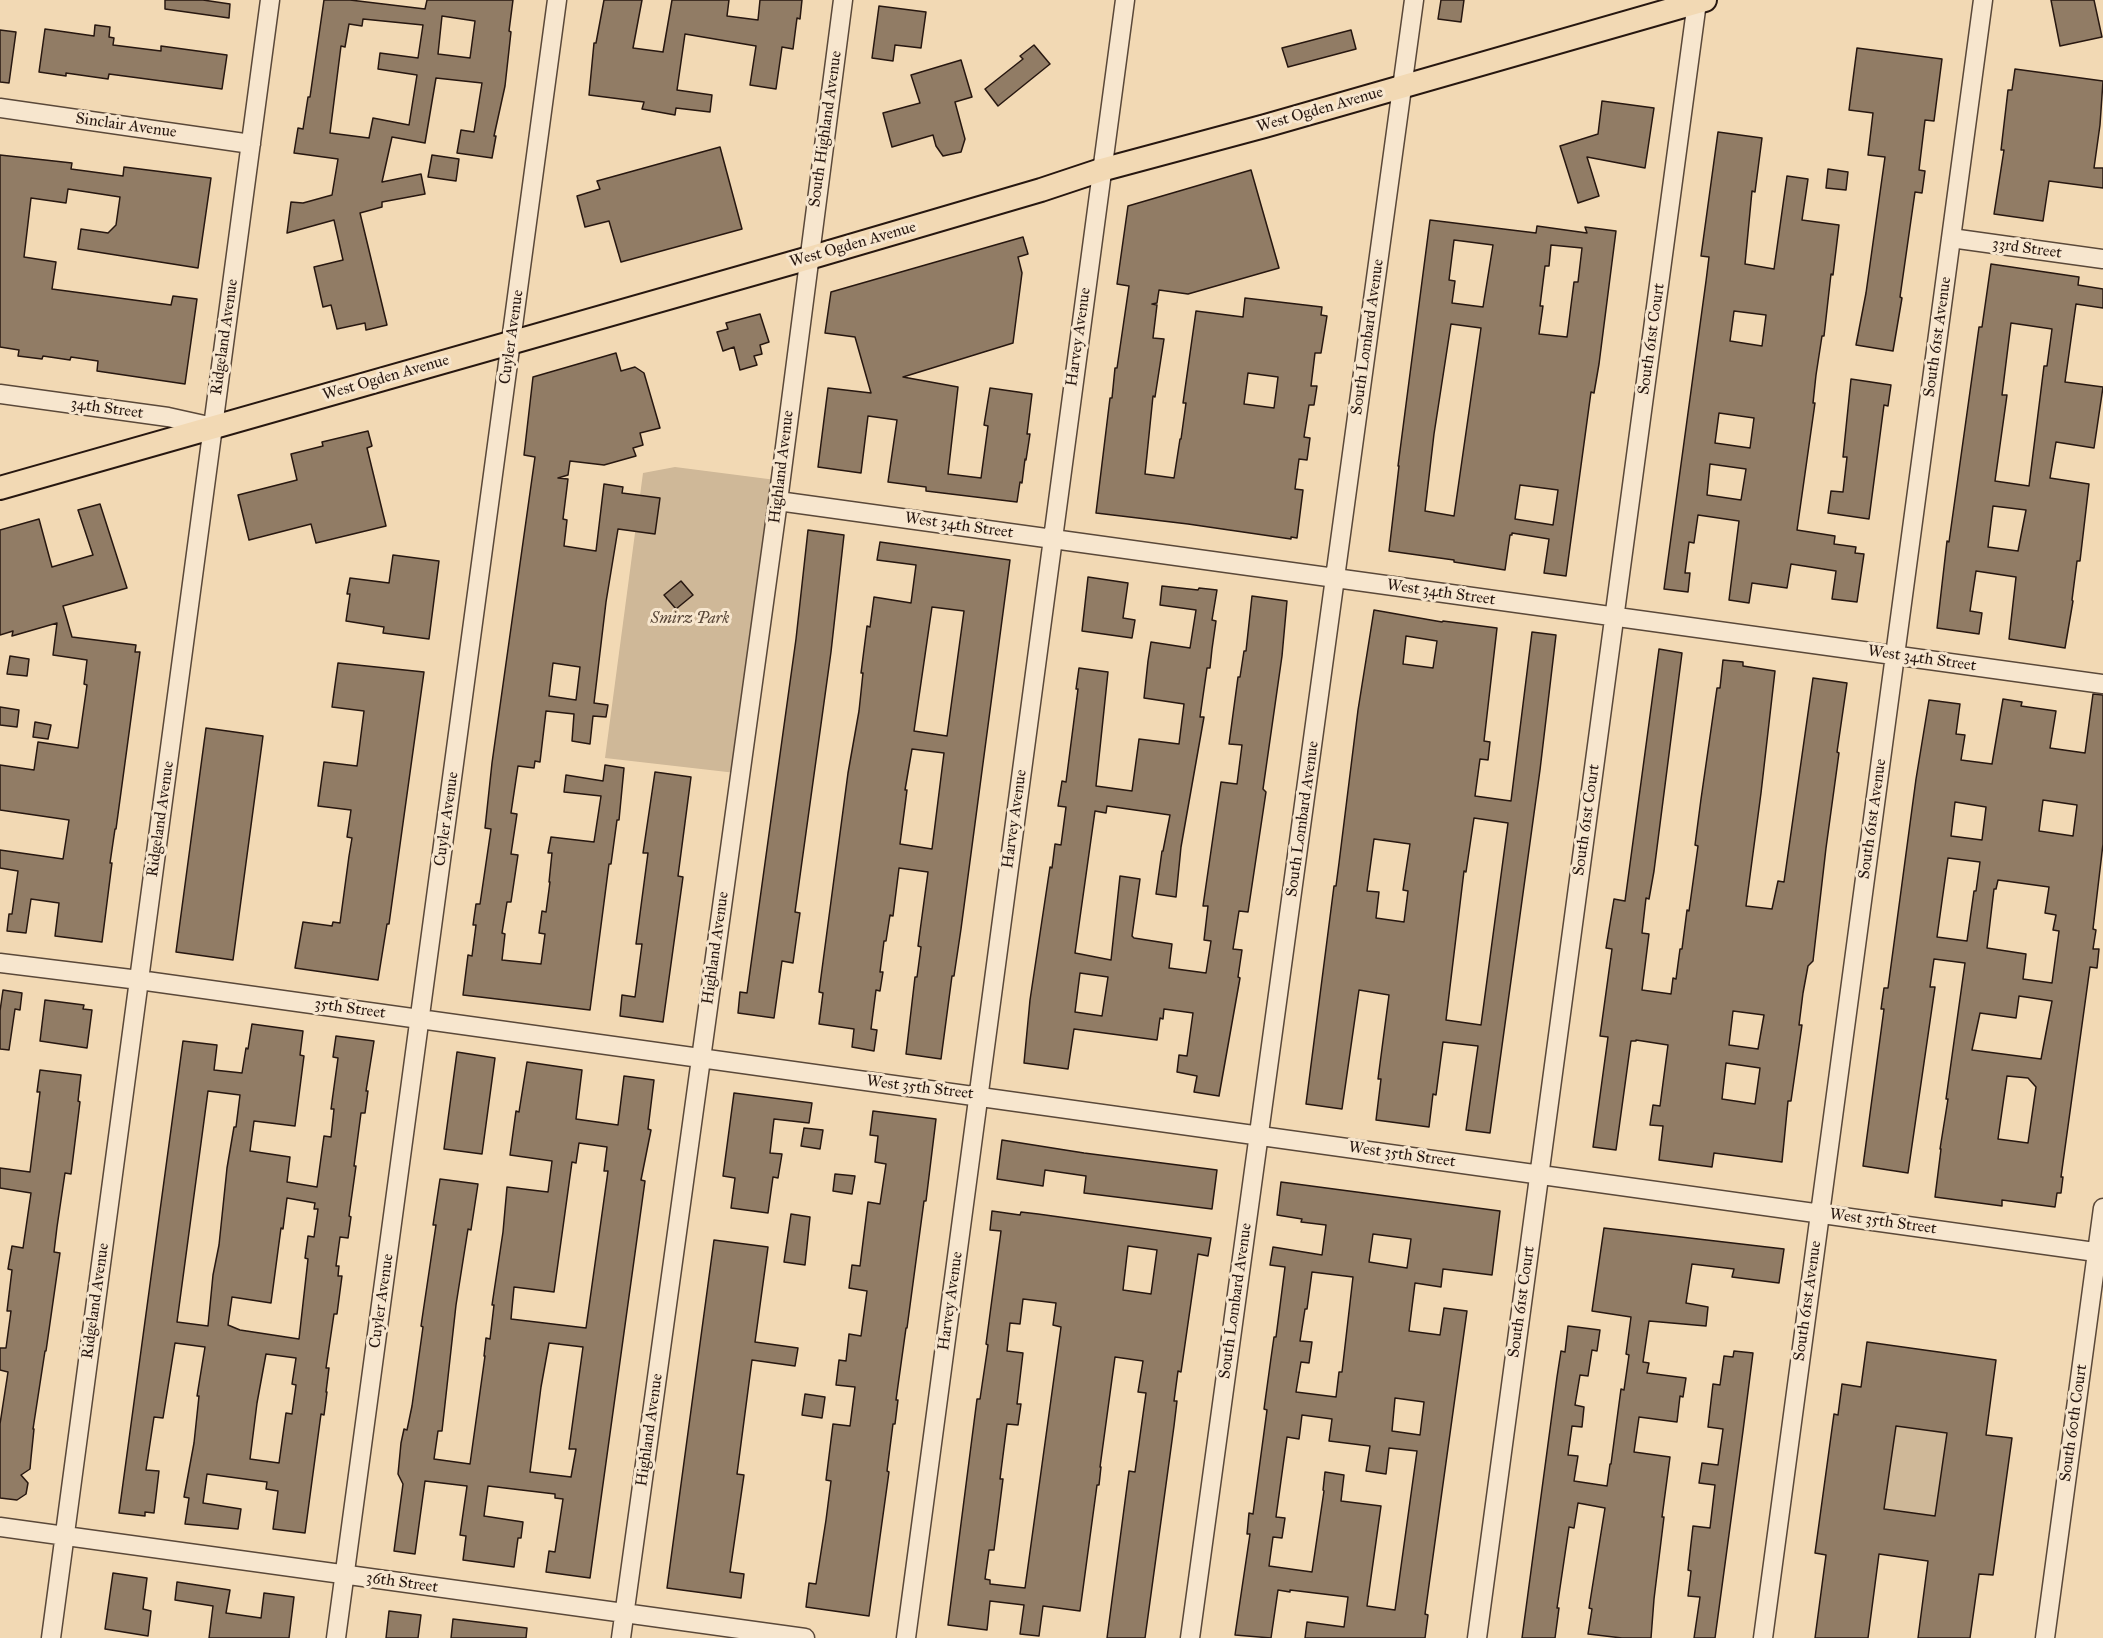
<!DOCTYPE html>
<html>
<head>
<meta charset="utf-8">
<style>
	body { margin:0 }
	canvas { display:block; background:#f2d9b4 }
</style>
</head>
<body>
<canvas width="2103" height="1638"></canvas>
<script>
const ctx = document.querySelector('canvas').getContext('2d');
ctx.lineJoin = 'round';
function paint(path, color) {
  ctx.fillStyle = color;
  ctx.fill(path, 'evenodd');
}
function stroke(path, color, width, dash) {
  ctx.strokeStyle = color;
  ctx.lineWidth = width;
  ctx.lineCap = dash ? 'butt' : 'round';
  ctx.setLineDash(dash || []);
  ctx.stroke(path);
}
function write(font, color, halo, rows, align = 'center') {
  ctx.font = font + ' "IM FELL Great Primer",serif';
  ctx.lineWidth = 6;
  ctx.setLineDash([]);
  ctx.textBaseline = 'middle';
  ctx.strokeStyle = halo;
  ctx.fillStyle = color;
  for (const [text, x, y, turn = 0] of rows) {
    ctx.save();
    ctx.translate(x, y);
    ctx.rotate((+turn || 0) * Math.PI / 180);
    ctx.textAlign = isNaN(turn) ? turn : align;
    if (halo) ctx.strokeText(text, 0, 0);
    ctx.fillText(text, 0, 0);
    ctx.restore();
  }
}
paint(new Path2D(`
	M675,467L776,480L736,773L605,758L643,473Z
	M1896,1426L1947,1433L1935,1516L1884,1509Z`), '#cfb898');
const building = new Path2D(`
	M165,0H203L230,4L229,18L165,9Z
	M324,0H350L425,9L427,0H513L509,31L511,32L505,86L494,136H496L492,158L457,153L461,130L474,132L482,83L436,78L425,143L392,137L382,182L421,174L425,194L382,202V207L360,213L387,325L366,330L365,323L337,329L331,305L323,307L314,267L343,260L334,220L287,233L291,202L303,203L332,195L338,159L294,153L298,128L303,129L308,97H310ZM442,16L475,21L470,58L438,54ZM363,19L423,25L418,58L380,53L378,69L417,75L409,125L373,118L369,138L330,133L341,46L345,47L349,24L362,26Z
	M604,0H642L633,48L663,52L672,0H729L727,16L758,20L760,0H802L800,19L797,18L793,49L782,47L776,89L750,85L756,46L685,34L677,90L712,95L710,112L676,108L675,115L642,109L644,102L589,95L594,43H596Z
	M1441,0H1464L1461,22L1438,19Z
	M2051,0H2094L2102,37L2060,46Z
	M879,6L926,12L921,48L895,45L893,61L872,58Z
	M95,25L110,27L109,37L114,38L113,45L161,51V46L227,55L222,89L109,74L108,79L66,73V76L39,72L45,29L94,36Z
	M0,30L16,32L9,83L0,82Z
	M1351,30L1356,49L1288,67L1282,48Z
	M1034,45L1050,64L998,106L985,89L1023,59L1020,56Z
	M1857,48L1942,59L1934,121L1925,120L1919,170L1925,171L1922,193L1915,192L1900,297L1902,298L1893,351L1856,345L1866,293L1885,157L1868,155L1873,113L1849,110Z
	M961,60L972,97L955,102L965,139L961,152L943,156L936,146L933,135L892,147L883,113L920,103L911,75Z
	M2015,69L2103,81L2100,125L2094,168H2103V188L2049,181L2043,221L1994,214L2004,150H2001L2008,90H2012Z
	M1602,101L1654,108L1645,168L1587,157L1599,196L1578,203L1560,146L1598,134Z
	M1718,132L1762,138L1755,192L1752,191L1745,264L1774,269L1787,176L1808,179L1802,220L1839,225L1833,275L1831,274L1824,336H1822L1816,375L1813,403H1815L1797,530L1835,536L1834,544L1856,547L1855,553L1864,554L1857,602L1832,599L1836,571L1791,564L1787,588L1752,583L1749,603L1729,600L1739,521L1698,515L1694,543L1689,542L1685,573H1690L1688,592L1664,589L1706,281L1709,257L1701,256ZM1734,311L1766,315L1762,346L1730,341ZM1719,413L1754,418L1750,448L1715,443ZM1710,464L1746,469L1741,500L1707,495Z
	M720,147L742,229L621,262L609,221L585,227L577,196L600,189L597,181Z
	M0,155L72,163L71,169L123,176L124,167L211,178L198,268L78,249L81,229L108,233L116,225L120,197L68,189L66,203L31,198L24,257L56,262L52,289L171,305L173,296L197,299L185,384L97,371L98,361L71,357L70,360L43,356L42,359L18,356L19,350L0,347Z
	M432,155L459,159L456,181L428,177Z
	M1828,169L1848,172L1846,190L1826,188Z
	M1251,170L1279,268L1188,294L1159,290L1157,303L1152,304L1157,305L1153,338L1164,339L1155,397L1153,396L1145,474L1174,478L1180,439H1181L1186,403H1183L1196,311L1243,317L1245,298L1322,307L1321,315L1327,316L1321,353H1315L1311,386H1317L1314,405H1309L1304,437L1310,438L1307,460L1299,459L1295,489L1303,490L1297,538L1291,537V539L1188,524L1096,513L1110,398H1112L1115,368H1117L1129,286L1117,284L1128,206ZM1248,373L1278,377L1274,408L1244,404Z
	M1430,220L1536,233L1537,226L1587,233L1585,227L1616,231L1599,364L1594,393L1591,392L1566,576L1544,573L1549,539L1512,533V535H1510L1505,570L1454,562V560L1389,551L1399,466H1398ZM1454,240L1493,245L1483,307L1452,303L1455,281L1449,280ZM1551,245L1582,248L1578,282H1574L1567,337L1539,334L1543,306H1540L1545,266H1549ZM1451,324L1481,328L1454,516L1425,511L1434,434ZM1520,485L1558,490L1553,525L1515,519Z
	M1023,237L1028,254L1018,257L1022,273L1013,343L903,377L958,387L948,474L981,478L988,426L984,425L990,388L1032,394L1027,434H1030L1026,460L1025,459L1022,483L1020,482L1017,502L926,491V487L888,482L897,420L868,416L861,473L818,467L828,388L871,393L855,337L825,333L831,292Z
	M1991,264L2079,277L2078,285L2103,289V308L2076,304L2065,382L2103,387L2094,448L2056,442L2050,478L2089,484L2080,561H2077L2072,600L2073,601L2065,648L2009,639L2016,577L1976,571L1970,611L1982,613L1979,634L1937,628L1947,541L1949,542L1979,327H1982ZM2011,323L2052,329L2047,366H2044L2029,486L1995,481L2007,395H2002ZM1993,506L2026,510L2018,551L1988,547Z
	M760,314L769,342L760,345L762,354L754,356L757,365L740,370L734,347L723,351L717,332L728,329L726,323Z
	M616,353L621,371L635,367L644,373L660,428L640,433L643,445L633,448L636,456L604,465L570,461L568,475L558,478L568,479L563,519L567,520L564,546L596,551L604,484L623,487L622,493L660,498L655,534L618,529L606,602L594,703L608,705L606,717L593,716L590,744L572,741L574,714L546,711L540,762L535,761L534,768L518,766L511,813L517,814L511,854L518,855L511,902H507L502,933L505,934L502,960L541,964L545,934L539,933L542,911L546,912L550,882H549L552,853H548L551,837L594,842L601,796L564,792L566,775L603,781L605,765L624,768L619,820H617L611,864H609L590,1010L463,995L468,955L472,956L476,925H473L476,904H480L491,829L485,828L492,763L535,457L524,455L533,377ZM553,663L580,667L576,700L549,696Z
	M1851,379L1891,385L1888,406L1884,405L1869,519L1828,513L1831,491L1843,492L1847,457H1843Z
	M368,431L372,446L367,448L386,526L316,543L311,524L249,540L238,495L297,480L291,454L323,446L322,442Z
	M100,504L127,588L63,606L72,637L136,645L135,652H140L116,829H115L110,863H112L102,942L55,936L59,903L31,899L26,933L7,931L9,914H12L18,871L0,868V850L63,859L69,820L0,810V765L34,770L38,742L78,748L87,685L84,684L87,660L53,655L57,623L12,636L13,631L0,635V530L39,519L52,567L93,555L78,510Z
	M808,530L844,535L831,652L795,912L800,913L797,934L793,963L782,961L774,1018L738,1013L740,992L747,993L796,639Z
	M880,542L1010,560L961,929L954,976H952L941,1059L906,1054L915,977H917L921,947L918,946L928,872L899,868L893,916L890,915L886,941H884L880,972H883L880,991L876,990L871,1029L877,1030L874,1051L852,1047L854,1029L819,1024L823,993L819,992L848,773L859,711L863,673H861L867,626L870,627L874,597L911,603L916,565L877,560ZM932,607L964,611L947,736L914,731ZM912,749L944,753L932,849L900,844L907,790H905Z
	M393,555L439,561L429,639L383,633L384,627L346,621L350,594H347L350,578L389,583Z
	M1088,577L1128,583L1123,618L1135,620L1132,638L1082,631Z
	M681,581L693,595L676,609L664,595Z
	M1162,586L1198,590L1199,588L1217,590L1212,620L1216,621L1212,649L1210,668H1207L1200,717H1204L1181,847L1176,897L1156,894L1162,851H1163L1170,815L1107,806L1106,813L1095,811L1075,953L1111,960L1120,876L1140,879L1132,936L1134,938L1172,944L1169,968L1206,973L1211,941L1204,940L1208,906H1203L1221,782L1237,784L1242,745L1229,744L1238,677H1240L1244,651H1246L1252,596L1287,601L1282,656L1263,789L1266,792L1248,912L1239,911L1233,949L1242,950L1238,977L1240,978L1219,1096L1194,1092L1197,1076L1177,1072L1179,1055L1187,1056L1193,1013L1164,1009L1163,1019L1160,1018L1157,1040L1074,1029L1068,1069L1024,1063L1030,1000L1050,867L1052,868L1055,844L1061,845L1066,807L1058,806L1062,781L1066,782L1078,689H1076L1079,668L1108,672L1096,786L1132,791L1139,739L1179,744L1184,704L1144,698L1148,661L1151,642L1190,648L1196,610L1160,605ZM1080,973L1108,977L1102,1016L1075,1012Z
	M1374,610L1442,622L1443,621L1497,628L1484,741L1490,742L1488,760L1480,759L1475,796L1511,801L1532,632L1556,635L1540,770L1490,1133L1466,1130L1478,1046L1443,1042L1436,1095L1433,1094L1429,1127L1376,1120L1381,1079H1378L1389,995L1359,990L1342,1109L1306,1104L1334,886H1336L1339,863L1358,710ZM1406,636L1437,641L1433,668L1403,664ZM1474,818L1508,823L1481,1025L1446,1020L1464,871L1466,872ZM1374,839L1410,844L1403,890L1408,891L1404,922L1376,918L1379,892L1367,891Z
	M1659,649L1682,653L1654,871L1649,899L1646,898L1642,933L1649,934L1642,990L1671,994L1673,978L1676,979L1680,949H1682L1687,910L1689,911L1698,846L1695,845L1701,799L1717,688H1720L1723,660L1743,662V666L1775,671L1761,793L1746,906L1772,909L1778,881L1784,882L1813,678L1847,683L1837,752L1839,753L1826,848L1813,961L1808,966L1803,993L1799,1025H1802L1791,1101H1788L1782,1162L1714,1153L1712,1167L1659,1160L1663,1126L1650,1125L1653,1105L1660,1106L1668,1045L1636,1040V1041H1631L1616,1150L1593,1147L1608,1037L1600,1036L1612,949L1606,948L1614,899L1625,901ZM1733,1011L1764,1015L1758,1049L1729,1045ZM1726,1063L1760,1068L1755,1104L1722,1099Z
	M10,656L29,659L27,676L7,674Z
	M338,663L424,672L389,924H387L378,980L295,968L303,922L332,926L333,922L340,923L349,856L352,838L347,837L351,810L318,806L324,762L357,766L364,711L332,707Z
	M2093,694L2103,695V844L2093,929L2096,930L2093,949H2099L2097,968L2090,967L2061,1177H2063L2061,1193H2057L2055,1207L2002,1200V1206L1935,1197L1941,1149H1940L1948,1099H1946L1965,963L1934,959L1930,987H1935L1908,1173L1863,1166L1884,1009H1881L1884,988H1888L1916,779L1929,700L1960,704L1956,734L1965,735L1961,760L1992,764L2003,699L2022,702L2021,706L2056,711L2050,748L2085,753ZM2043,800L2077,805L2073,836L2039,831ZM1955,802L1986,807L1982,840L1951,836ZM1948,858L1980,862L1976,891H1974L1967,941L1937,937ZM1998,880L2049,887L2045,913L2056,915L2053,930L2059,931L2052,983L2023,979L2026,954L1987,948L1994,889H1996ZM2019,996L2052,1001L2041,1059L1972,1050L1980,1013L2016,1018ZM2007,1076L2028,1078L2036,1087L2028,1143L1998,1139Z
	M0,707L19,710L17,727L0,725Z
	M35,722L51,725L48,739L33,737Z
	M206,728L263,736L233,960L176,952Z
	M655,772L691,777L678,876L683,877L663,1022L620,1016L622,995L635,997L642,944H636L648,853H643Z
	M3,990L22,993L20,1010L15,1009L9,1050L0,1049V1011Z
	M45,1000L84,1005L83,1009L92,1010L87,1048L40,1041Z
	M252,1024L303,1031L300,1055L304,1056L295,1126L254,1121L250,1151L290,1157L287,1182L317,1187L324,1136L331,1137L334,1109H331L338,1058L333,1057L336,1036L374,1041L366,1091H368L365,1113H361L354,1166H356L349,1216L351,1217L348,1238L340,1237L336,1266H339L338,1276H342L337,1314H334L326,1368H329L326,1392H327L324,1415L321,1414L305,1533L273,1529L278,1491L266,1489L267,1482L207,1474L203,1503L241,1509L238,1529L185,1524L189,1498L184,1497L194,1443L199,1396H197L205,1347L175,1343L163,1418L154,1417L146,1470L159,1471L154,1513L145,1512V1516L119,1513L183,1041L217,1045L214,1070L242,1073L246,1048L248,1049ZM208,1091L240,1095L236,1127H234L227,1168L219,1245L213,1275L208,1326L177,1322ZM287,1198L315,1203L314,1209H318L314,1237L308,1236L305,1258L308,1259L299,1339L240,1330L228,1325L232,1297L271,1303L281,1228L283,1229ZM266,1354L296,1358L292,1384L296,1385L292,1414L286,1413L279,1463L250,1459L257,1403Z
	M457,1052L495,1058L482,1154L444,1149Z
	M527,1062L582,1070L576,1119L618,1125L624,1076L654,1080L648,1129L651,1130L641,1180L645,1181L590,1578L546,1572L549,1551L555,1552L563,1499L555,1498V1494L488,1486L484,1516L523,1522L521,1538H518L514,1567L463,1560L466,1536L460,1535L467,1486L425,1481L415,1554L394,1551L403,1484L398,1474L401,1443L404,1429L407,1430L412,1406L423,1327L421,1326L436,1225H433L440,1179L478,1184L471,1230L468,1229L456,1305L442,1431H438L434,1459L470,1464L485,1356H484L486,1338L490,1339L494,1305H492L503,1232L507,1187L548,1192L552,1161L510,1155L516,1111L519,1112ZM579,1143L607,1147L604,1171H608L586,1328L511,1319L514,1287L554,1292L572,1162L576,1163ZM549,1343L583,1347L569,1449H576L571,1477L530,1472L541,1387Z
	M40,1070L81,1075L78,1101L80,1102L71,1174L65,1173L57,1227L54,1252L60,1253L46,1351H45L33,1429H34L31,1458L30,1469L21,1475L28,1483L26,1494L17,1500L0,1498V1424L8,1372L0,1370V1348H6L11,1311H7L12,1270L8,1269L12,1246L23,1248L31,1193L0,1188V1168L30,1172L40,1092H37Z
	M734,1093L812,1103L809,1123L774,1119L770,1153L782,1154L778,1178L773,1177L768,1213L731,1208L735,1178L723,1176Z
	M873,1111L936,1119L926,1201H924L907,1328H906L896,1400H898L895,1424H893L887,1471L889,1472L869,1616L806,1607L809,1583L816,1584L826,1520L831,1481L826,1480L833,1424L850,1426L855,1387L836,1385L839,1360L846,1361L849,1334L861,1336L867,1291L849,1288L852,1265L860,1266L868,1202L880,1204L886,1164L875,1162L878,1136L870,1135Z
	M804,1128L823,1130L820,1149L801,1146Z
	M1002,1140L1084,1153L1217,1170L1212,1209L1084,1193L1086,1176L1045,1170L1043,1186L997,1179Z
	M835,1174L855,1176L852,1194L833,1191Z
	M1281,1182L1500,1211L1492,1275L1443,1269L1441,1287L1415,1283L1409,1331L1440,1335L1444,1308L1467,1311L1425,1614L1428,1615L1425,1638H1305L1307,1622L1344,1627L1348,1597L1290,1590V1592L1278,1590L1271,1638L1235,1635L1250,1534H1247L1249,1513L1253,1514L1267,1410L1264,1409L1271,1358L1274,1337H1276L1285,1267L1270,1265L1273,1247L1322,1255L1326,1225L1301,1222L1302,1219L1277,1215ZM1373,1234L1411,1239L1407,1268L1369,1262ZM1312,1272L1353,1277L1342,1372H1339L1336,1397L1296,1392L1301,1362L1309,1363L1312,1342L1300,1341L1305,1309H1307ZM1395,1398L1424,1402L1420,1435L1392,1431ZM1302,1415L1332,1419L1329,1441L1370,1446L1366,1471L1386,1474L1389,1448L1417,1451L1395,1610L1367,1606L1381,1506L1341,1501L1344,1475L1325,1472L1323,1490L1324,1491L1312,1572L1269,1566L1273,1537L1282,1538L1285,1518L1276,1517L1287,1437L1299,1439Z
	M992,1211L1020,1215L1021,1212L1038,1214L1211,1238L1208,1256L1198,1254L1181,1372L1178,1371L1174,1401H1177L1174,1426L1145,1638H1107L1129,1471L1135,1472L1146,1393L1138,1392L1143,1361L1115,1357L1100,1467H1101L1099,1485H1097L1080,1611L1043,1606L1039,1636L1020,1634L1024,1605L990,1601L987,1630L948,1625L977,1399H980L988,1345L986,1344L1001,1231L990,1230ZM1128,1246L1157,1250L1151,1294L1123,1290ZM1023,1299L1056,1303L1053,1325L1061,1327L1025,1588L990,1584V1580L985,1579L989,1550H994L1003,1479H1000L1007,1424L1018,1425L1021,1404H1017L1023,1353L1007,1351L1010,1323L1020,1324Z
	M791,1214L810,1217L805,1265L784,1262Z
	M1604,1228L1784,1249L1779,1283L1732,1277L1734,1269L1692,1264L1686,1303L1708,1307L1706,1326L1649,1321L1643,1362L1649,1363L1647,1373L1686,1378L1683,1397L1680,1396L1677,1422L1639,1417L1634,1452L1670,1457L1662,1517H1664L1654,1599L1651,1638H1622L1588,1634L1592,1609L1589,1608L1605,1508L1578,1503L1574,1528L1569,1527L1557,1608H1559L1555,1638H1522L1557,1377L1561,1351L1565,1352L1568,1326L1600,1330L1597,1351L1592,1350L1588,1376L1580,1375L1575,1405L1584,1407L1582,1427L1572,1426L1568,1455L1578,1456L1574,1481L1607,1486L1610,1464H1611L1621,1389L1624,1390L1629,1355L1626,1354L1631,1317L1592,1311Z
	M714,1240L768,1247L755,1342L798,1348L795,1366L752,1360L737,1474L744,1475L730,1572L744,1574L741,1598L667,1588Z
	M1867,1342L1996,1360L1986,1435L2012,1438L1993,1575L1979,1574L1970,1638H1918L1928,1561L1879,1554L1868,1638H1815L1826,1555L1815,1553L1834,1414L1838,1415L1842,1384L1861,1387ZM1896,1426L1947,1433L1935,1516L1884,1509Z
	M1734,1351L1753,1353L1743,1431L1715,1638H1694L1700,1597L1688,1596L1691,1571L1688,1570L1693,1526L1710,1528L1715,1485L1699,1483L1702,1463L1718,1465L1723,1429L1708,1427L1713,1384L1720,1385L1724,1356L1733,1357Z
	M805,1394L825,1397L822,1418L802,1415Z
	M113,1573L147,1578L143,1609L151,1611L148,1636L105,1629Z
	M177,1582L230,1590L226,1613L261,1618L264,1593L294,1597L289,1638H209L213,1606L175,1600Z
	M389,1611L421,1615L418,1638H386Z
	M453,1619L527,1628L526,1638H451Z`);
paint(building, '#917c65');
stroke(building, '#271710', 1.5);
const minor = new Path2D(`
	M0,108L251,144
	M1951,238L2103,259
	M0,394L168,417L213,427
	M778,501L2103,684
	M0,963L139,980L2103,1253
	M0,1527L805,1638
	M51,1638L270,0
	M336,1638L557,0
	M621,1638L778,501L843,0
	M906,1638L1125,0
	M1190,1638L1414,0
	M1477,1638L1697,2
	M1763,1638L1983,0
	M2045,1638L2103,1208`);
const major = new Path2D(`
	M0,488L809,258L1041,190L1101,170L1265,126L1705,0`);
stroke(minor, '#5a4839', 21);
stroke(major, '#271710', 26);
stroke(minor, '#f7e6ce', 18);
stroke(major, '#f2d9b4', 22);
write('16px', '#271710', '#f7e6ce', [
	["West Ogden Avenue",1320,110,-16],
	["Sinclair Avenue",126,126,8],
	["South Highland Avenue",826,129,-82],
	["West Ogden Avenue",853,245,-16],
	["33rd Street",2027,249,8],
	["Ridgeland Avenue",225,337,-82],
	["Cuyler Avenue",512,337,-82],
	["Harvey Avenue",1079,337,-82],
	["South Lombard Avenue",1368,337,-82],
	["South 61st Avenue",1938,337,-82],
	["South 61st Court",1652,339,-82],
	["West Ogden Avenue",386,378,-16],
	["34th Street",107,409,8],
	["Highland Avenue",782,467,-83],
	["West 34th Street",959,526,8],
	["West 34th Street",1441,593,8],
	["West 34th Street",1922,659,8],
	["Ridgeland Avenue",161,819,-82],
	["Cuyler Avenue",447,819,-82],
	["Harvey Avenue",1015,819,-82],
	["South Lombard Avenue",1303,819,-82],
	["South 61st Avenue",1873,819,-82],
	["South 61st Court",1587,820,-82],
	["Highland Avenue",716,948,-82],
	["35th Street",350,1009,8],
	["West 35th Street",920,1088,7],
	["West 35th Street",1402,1155,8],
	["West 35th Street",1883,1222,8],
	["Ridgeland Avenue",96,1301,-82],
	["Cuyler Avenue",382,1301,-82],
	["Harvey Avenue",951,1301,-82],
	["South Lombard Avenue",1236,1301,-82],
	["South 61st Avenue",1808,1301,-82],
	["South 61st Court",1522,1302,-82],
	["South 60th Court",2074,1423,-82],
	["Highland Avenue",650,1430,-82],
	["36th Street",402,1583,8]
]);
write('italic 16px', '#594739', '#f7e6ce', [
	["Smirz Park",690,619]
]);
</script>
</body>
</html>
